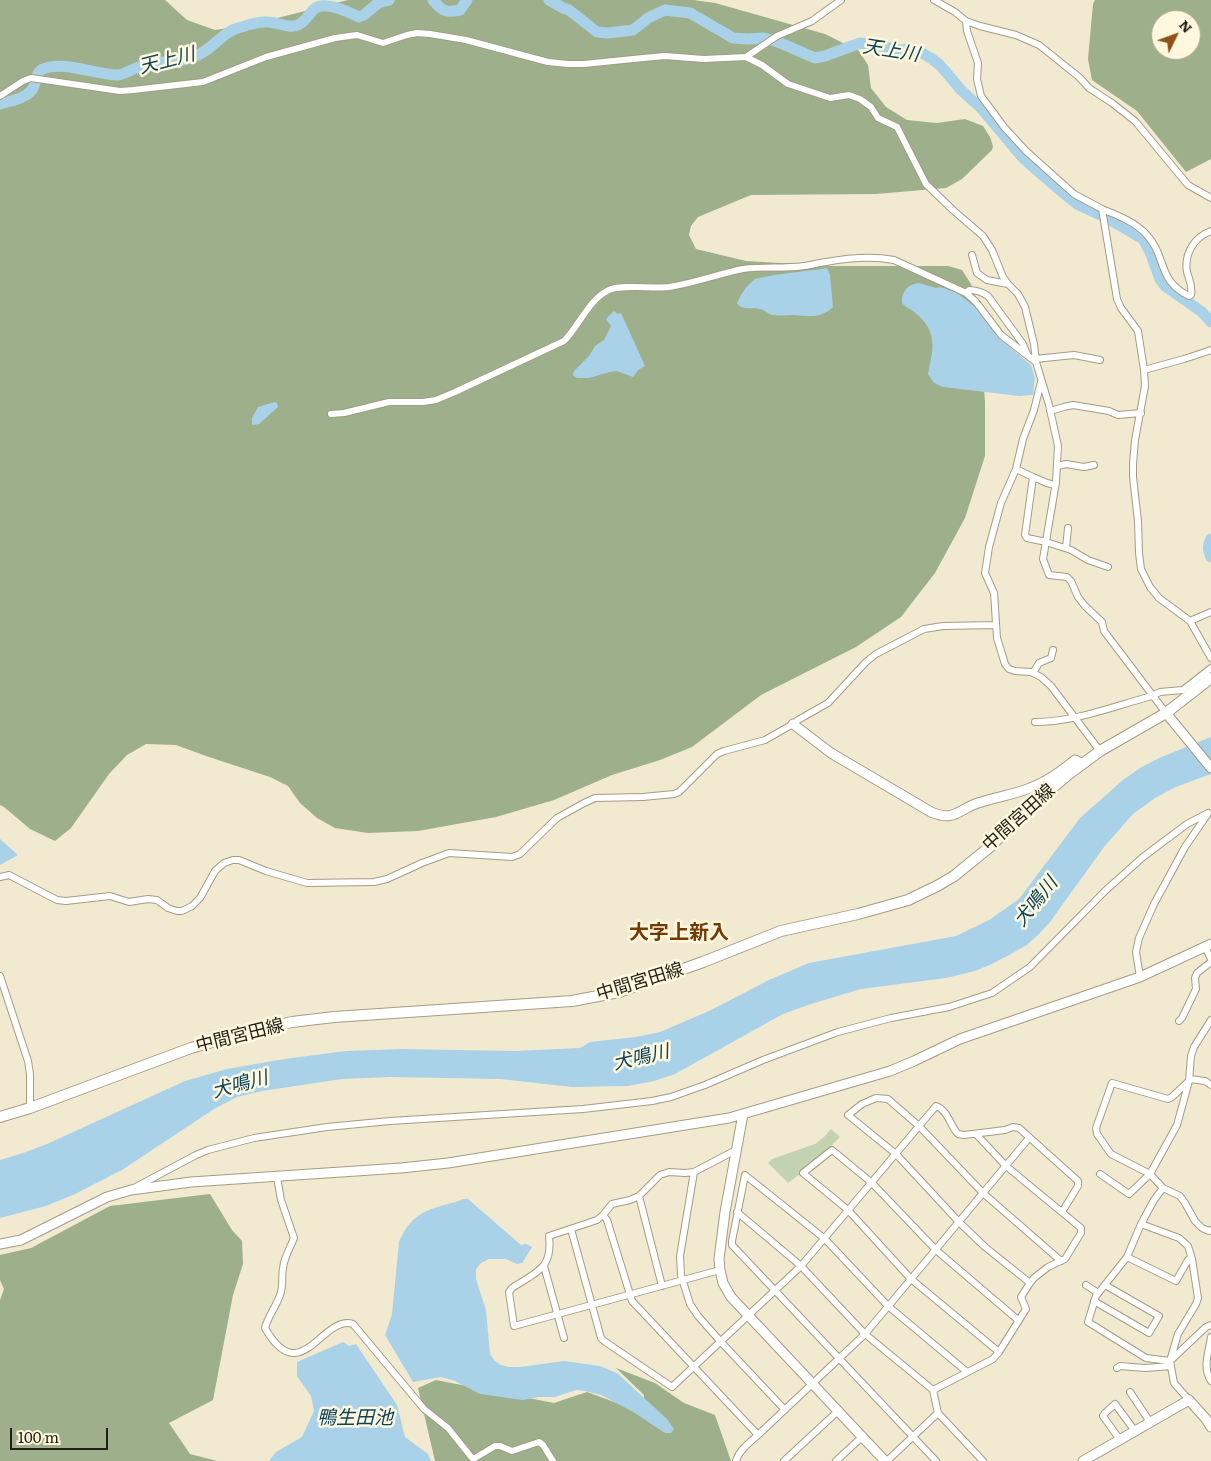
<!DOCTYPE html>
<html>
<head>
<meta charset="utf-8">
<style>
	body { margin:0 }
	#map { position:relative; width:1211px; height:1461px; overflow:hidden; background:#f1ead1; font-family:Literata,serif }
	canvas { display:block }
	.north { position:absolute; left:1151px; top:10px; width:50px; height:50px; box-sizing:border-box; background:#fff8de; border:1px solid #a7a18e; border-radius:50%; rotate:48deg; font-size:14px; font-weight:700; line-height:20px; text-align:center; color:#221f16 }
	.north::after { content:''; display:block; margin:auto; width:18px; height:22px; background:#90501a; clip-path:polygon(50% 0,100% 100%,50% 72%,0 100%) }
	.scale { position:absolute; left:10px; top:1428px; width:98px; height:22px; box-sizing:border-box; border:2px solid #221f16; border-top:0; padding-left:6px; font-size:15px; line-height:18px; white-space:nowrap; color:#221f16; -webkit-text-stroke:4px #fff8de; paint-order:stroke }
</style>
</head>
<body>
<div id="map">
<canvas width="1211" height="1461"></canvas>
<div class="north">N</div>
<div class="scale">100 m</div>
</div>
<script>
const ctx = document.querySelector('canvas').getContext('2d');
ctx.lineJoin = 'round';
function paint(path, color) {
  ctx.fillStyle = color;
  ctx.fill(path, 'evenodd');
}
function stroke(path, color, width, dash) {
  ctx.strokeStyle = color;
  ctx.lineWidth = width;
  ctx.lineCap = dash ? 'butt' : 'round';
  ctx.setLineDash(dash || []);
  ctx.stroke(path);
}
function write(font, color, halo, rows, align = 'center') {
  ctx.font = font + ' Literata,"Noto Sans JP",serif';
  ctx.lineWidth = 5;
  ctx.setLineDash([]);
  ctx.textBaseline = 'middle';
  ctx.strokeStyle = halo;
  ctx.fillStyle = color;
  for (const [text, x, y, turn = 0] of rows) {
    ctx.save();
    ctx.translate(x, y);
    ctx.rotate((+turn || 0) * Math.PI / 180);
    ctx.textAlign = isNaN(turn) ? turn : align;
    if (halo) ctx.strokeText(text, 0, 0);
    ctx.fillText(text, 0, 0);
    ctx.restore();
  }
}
paint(new Path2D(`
	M831,1129L840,1137L812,1165L788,1183L768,1163L772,1159L815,1144L824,1137Z`), '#c3d3b2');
paint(new Path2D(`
	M0,0H165L187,20L215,30L254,24L348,0H693L715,3L825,34L859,51L868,65L871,88L886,107L907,120L937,123L965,119L983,126L990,137L993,146L992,150L962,179L946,188L876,194L751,195L698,217L691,226L689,235L696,249L746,261L831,266H948L962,270L971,284L978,303L985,402V456L965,518L935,573L901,617L856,647L761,695L692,747L660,760L612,775L554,800L496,817L418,831L368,833L335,828L317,818L300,803L288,786L270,777L206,756L176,745L146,744L127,755L109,774L71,828L55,841L30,829L4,807L0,805Z
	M1095,0H1211V159L1186,172L1137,111L1092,80L1088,59L1093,4ZM1161,20H1191V50H1161Z
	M210,1194L232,1230L242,1241L243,1264L233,1295L213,1400L169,1423L190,1454L217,1461H0V1300L4,1289L0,1280V1255L31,1248L110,1206Z
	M616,1368L655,1383L684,1403L715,1415L731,1461H435L418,1388L436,1380L554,1403L587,1392L644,1413V1395Z`), '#9eaf8b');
paint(new Path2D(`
	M827,268L830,275L833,307C821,319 808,316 793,315C786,315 779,316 773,315C768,314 764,309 759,309C751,307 742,311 737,303C741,294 747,285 755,279C779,273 803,272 827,268Z
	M919,283L936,288L940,287L956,292L975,307L999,338L1031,365L1035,378L1033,395L1019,396L943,387L934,383L928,374C933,350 938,334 918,315C913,310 906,308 902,303C901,292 908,284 919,283Z
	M614,311L618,314L621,313L645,366L638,370L633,377L617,371L610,372L589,378H577L573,375L574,371L589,356L595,346L604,340L611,326L606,319Z
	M275,402L277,403L278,407L259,424L253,425L252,424V418L258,407Z
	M1211,737V774L1176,787L1155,798L1133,814L1104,847L1050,922L1039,934L1027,945L1009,955L992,964L975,971L946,978L861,989L811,1004L783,1014L675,1074L654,1081L628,1086L572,1087L500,1079L390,1077L342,1079L262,1091L237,1097L214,1109L122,1170L73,1195L46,1206L0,1218V1160L23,1153L47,1144L185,1081L227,1069L284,1059L346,1051L401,1049L515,1051L580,1048L590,1042L636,1037L660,1032L709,1011L769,980L809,963L956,936L989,920L1019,899L1080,818L1123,780L1140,768L1159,758Z
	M0,839L18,855L0,865Z
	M463,1199H468L521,1245L526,1244L532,1247L522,1263L517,1264L506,1259H489L481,1263L476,1269V1279L486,1310L490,1354L495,1361L501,1365L509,1367H520L564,1361L600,1366L617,1373L667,1419L674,1429L671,1433H665L635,1413L601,1395L585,1391L576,1390L555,1397H539L522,1400L480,1394L455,1381L441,1377L413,1382L385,1335L392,1314L399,1242C412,1211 430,1209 459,1201Z
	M343,1342L349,1346L356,1344L397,1405L405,1437L428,1454L431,1461H269L276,1452L302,1437L314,1411L311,1396L297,1376V1362Z`), '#a9d2e9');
stroke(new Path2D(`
	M433,0C442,11 445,13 460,10L467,0
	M549,0L563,8L569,10L597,32L608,33L633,30L648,18L665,10L690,13L733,38L748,39L764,38L778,42L815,58L825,56L860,43L900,50L910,49L922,53L932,59L940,65L961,90L981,108L1023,158L1061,191L1077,204L1109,219L1143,239L1150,252L1160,279L1165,286L1202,312L1211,322
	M0,104C10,101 24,99 31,91C37,85 34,73 43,69C63,60 97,75 118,75C124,75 138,66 146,64C161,61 177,63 191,58C209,53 221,34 235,29C245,26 257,21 268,22C277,22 289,29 298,25C305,22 309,14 314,9C325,0 348,12 359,17L364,15L378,3L389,0
	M1211,539C1207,546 1208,550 1211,557`), '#a9d2e9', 11);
const street = new Path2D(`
	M934,0L955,12L966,21L980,26L1016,35L1039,45L1079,77L1089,88L1112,103L1135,121L1188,185L1211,198
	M966,21L967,31L978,63L977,79L981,96L1004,127L1026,151L1074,194L1102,209L1117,299L1121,308L1138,331L1144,370L1145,386L1135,440L1133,464V477L1138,521L1139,553L1141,569L1150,587L1159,598L1190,621L1211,658
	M746,57L777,36L812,21L841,0
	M0,96L23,81L31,78L120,91L133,90L203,82L266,57L335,38L357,35L383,43L407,35L417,33L430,34L466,40L548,62L568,64H584L643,58L665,56L704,59L746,57L762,65L788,84L830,98L849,95L860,99L871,107L878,118L897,127L926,184L954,211L983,236L992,250L1003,277L1008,284L1018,294L1025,307L1034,344L1036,362L1049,405L1058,446L1056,482L1043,559L1049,575L1067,577L1071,581L1078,597L1085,606L1102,622L1104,631L1166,713
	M1102,209C1117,215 1135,222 1146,234C1167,256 1157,281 1189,296L1191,295C1193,286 1189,280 1187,272C1184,254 1194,237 1211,231
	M972,255L977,273L987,280L1008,284
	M966,293L969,290C977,290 982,292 988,296L1023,344L1027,354
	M1035,359L1074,355L1100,360
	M1144,370L1184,359L1211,350
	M1041,382L1034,410L1023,439L1016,469L1001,503L989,547L985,573L994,593L997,638L1005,664L1009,669L1015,671L1031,672L1041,677L1051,686L1100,751
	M1050,411L1064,407L1073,405L1109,411L1118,415L1141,413
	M331,414L344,413L389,402H423L436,400L455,392L564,341C580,325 588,300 609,290C621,284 653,289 669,287C695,283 718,274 743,269C763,266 784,269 804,266C811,265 819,263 826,262C848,258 873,256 894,260L966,293L976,302L1001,335L1036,362
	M1058,466L1066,464L1084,467L1094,465
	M1016,469L1033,477
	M1055,485L1047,483L1033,477L1025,535L1027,538L1046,542L1071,550L1088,560L1108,567
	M1066,548L1068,528
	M1190,621L1211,612
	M1033,673L1039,663L1051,658L1053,650
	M1035,722C1075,722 1114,706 1152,696L1160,692L1183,690L1211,668
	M0,877L9,875L57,900L66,901L110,896L129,902L148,899L157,900L168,908L177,911H182L192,906L200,898L215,871L224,863L233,860H239L266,871L307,883L374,882L387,879L422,863L449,853L512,857L520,854L557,818L584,803L595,798L643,797L674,794L679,792L717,754L724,751L765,740L793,724L798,720L828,703L866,662L876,654L924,629L943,626L996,625
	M1205,947L1211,959
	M0,976L28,1061L30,1074V1108
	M1140,977L1136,952L1139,938L1154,904L1185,847L1207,815
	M1179,1021L1182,1018L1196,989L1195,978L1197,973L1211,962
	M1190,1079L1205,1081L1211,1085
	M1189,1081L1172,1097L1168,1099L1112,1083L1096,1128L1097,1134L1111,1154L1150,1174L1163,1188L1180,1196L1185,1203L1195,1221L1202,1228L1209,1231L1211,1230
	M976,1134L1006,1166L1081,1228V1233L1065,1259L1048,1267L1034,1278L1030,1283L1021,1297L1026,1309L999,1352L993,1359L933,1390L938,1413L983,1461
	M694,1172L680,1256L681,1275L690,1304L698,1316L721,1342L785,1410
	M1100,1174L1129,1194L1150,1174L1177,1125L1189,1081L1191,1056L1194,1047L1211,1020
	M277,1177L281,1200L294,1238C290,1248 284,1258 283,1268C281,1278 284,1285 280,1295C276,1307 268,1316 265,1328C301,1391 322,1314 353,1324L424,1409L448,1428L472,1458H475L495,1446H500L512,1451L539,1442L543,1445L553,1461
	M134,1188L196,1155L208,1150L254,1138L327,1127L390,1121L583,1109L652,1101L671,1097L705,1085L763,1060L838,1032L891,1018L949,1007L992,993L1030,967L1105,891L1143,857L1187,824L1208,813
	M1163,1188L1154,1200L1141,1224L1127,1257L1096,1296L1088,1322L1146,1358L1170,1361L1206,1327L1211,1325
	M639,1196L662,1286
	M737,1212L801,1266L865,1334L933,1390
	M603,1215L607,1220L632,1301L758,1435
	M1141,1224L1179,1238L1188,1246L1192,1259L1198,1298L1196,1304L1178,1334L1170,1361L1174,1383L1189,1400
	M571,1229L601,1338L604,1341L672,1387L801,1266L936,1106C948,1110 950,1126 958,1134L964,1135L1005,1130L1013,1127L1019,1128L1078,1181V1186L1062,1212
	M1127,1257L1176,1281L1188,1260L1191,1257
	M544,1266L564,1338
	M720,1270L514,1326L509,1292L512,1288C536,1272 553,1269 549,1236L597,1220L603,1215L612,1204L630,1200L639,1196L660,1175L669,1172L685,1173L694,1172L736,1150
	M1030,1283L985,1247L959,1222L896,1154L848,1115L862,1104L876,1098L888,1099L919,1126L983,1193L1061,1261
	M1086,1285L1098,1293
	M1094,1301L1149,1333L1159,1316L1105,1285
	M1211,1337C1209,1352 1202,1367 1211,1381
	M999,1352L911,1279L848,1210L803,1173L832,1150L872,1183L936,1250L1018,1320
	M1117,1368L1120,1366L1145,1368L1171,1366
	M1130,1392L1150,1422
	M1120,1440L1103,1416L1105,1413L1115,1404L1135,1431
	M736,1461C739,1450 750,1442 758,1435L865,1334L1029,1138
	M784,1461L838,1411
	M836,1461L862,1437
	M887,1461L938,1413
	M936,1461L732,1245V1241L745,1175L825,1239L888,1306L967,1372`);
const secondary = new Path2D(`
	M1166,713L1211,768
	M793,724L831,753L931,812C955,822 957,810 978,803C995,797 1013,795 1030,788C1047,782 1061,771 1075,760L1082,764
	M743,1114L725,1212L719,1259L720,1270L723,1283L731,1297L885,1461
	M0,1244L21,1240L107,1197L131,1190L191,1182L401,1168L448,1163L729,1118L890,1071L914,1061L960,1039L1140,977L1211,944
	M1083,1461L1189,1400L1206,1419L1211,1427`);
const primary = new Path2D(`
	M0,1117L30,1108L191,1048L247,1032L292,1022L334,1017L572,1001L619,992L703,962L781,931L858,914L908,900L937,886L954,876L991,846L1027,809L1069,774L1100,751L1166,713L1211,678`);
stroke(street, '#a39d85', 8);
stroke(secondary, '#a39d85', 11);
stroke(primary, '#a39d85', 12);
stroke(street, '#fff', 6);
stroke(secondary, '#fff', 9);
stroke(primary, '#fff', 10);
write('18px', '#221f16', '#fff8de', [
	["中間宮田線",1019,818,-42],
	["中間宮田線",640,982,-17],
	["中間宮田線",240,1036,-14]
]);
write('italic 19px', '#0d445b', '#fff8de', [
	["天上川",891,51,9],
	["天上川",167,61,-14],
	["犬鳴川",1036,902,-51],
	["犬鳴川",641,1058,-13],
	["犬鳴川",240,1085,-15],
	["鴨生田池",355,1418]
]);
write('bold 20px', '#743a03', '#fff8de', [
	["大字上新入",679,933]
]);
</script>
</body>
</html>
